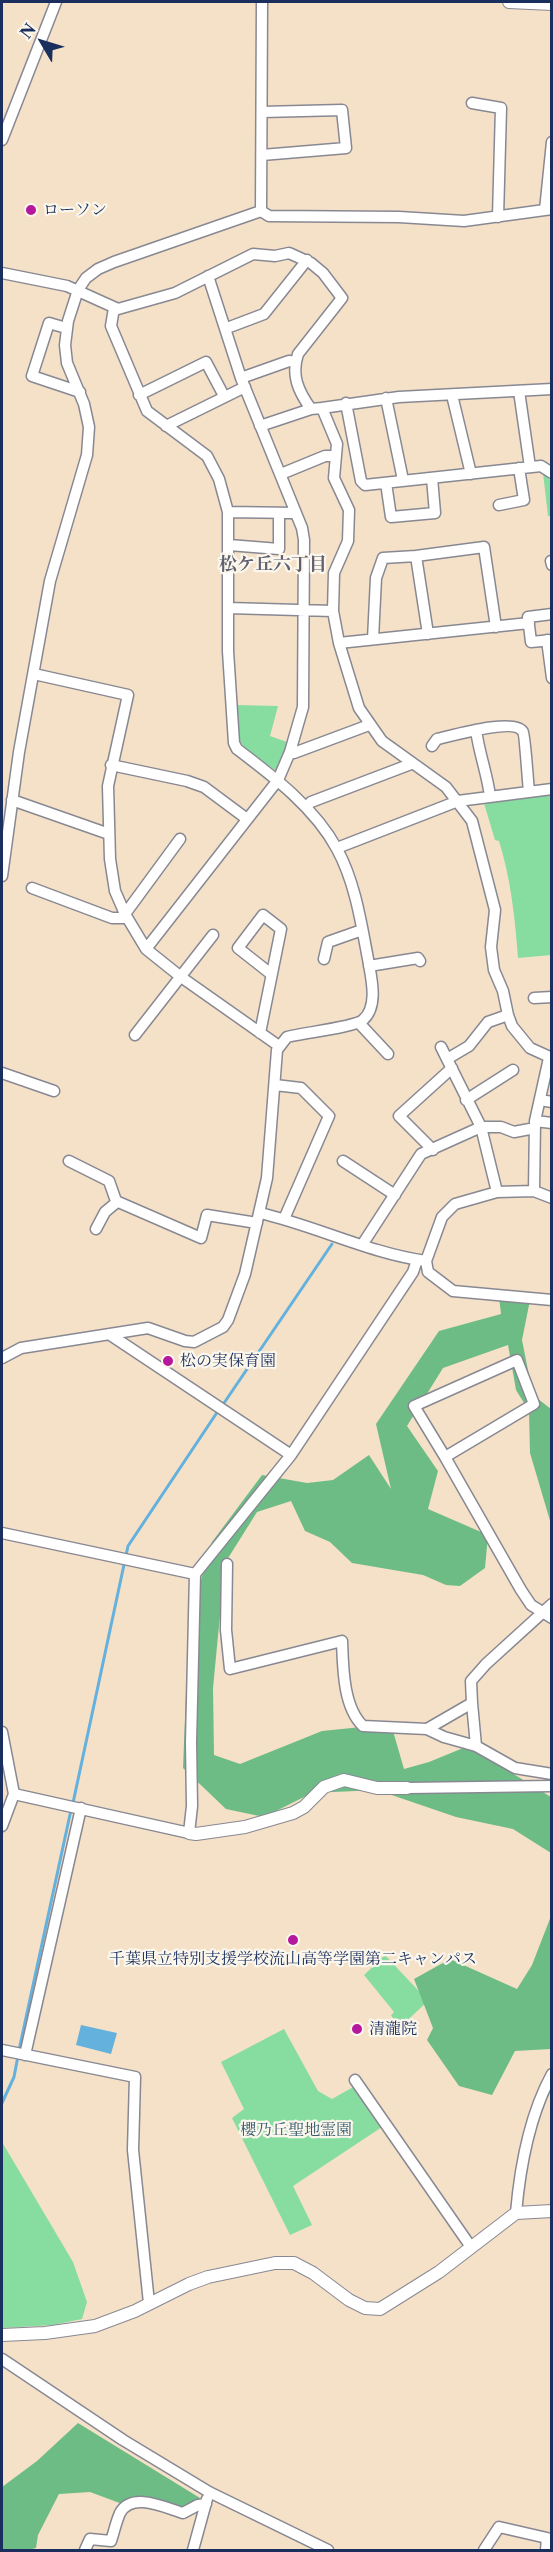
<!DOCTYPE html>
<html>
<head>
<meta charset="utf-8">
<style>
	body { margin:0 }
	#map { position:relative; width:553px; height:2552px; overflow:hidden; background:#f5e1c8; font-family:"Libre Caslon Text",serif }
	canvas { display:block }
	.frame { position:absolute; inset:0; border:3px solid #1b2f5e; pointer-events:none }
	.north { position:absolute; left:12px; top:12px; width:60px; height:60px; -webkit-text-stroke:4px #fbf7ec; paint-order:stroke; rotate:308deg; font-size:16px; font-weight:700; line-height:24px; text-align:center; color:#1b2f5e }
	.north::after { content:''; display:block; margin:auto; width:21px; height:27px; background:#1b2f5e; clip-path:polygon(50% 0,100% 100%,50% 72%,0 100%) }
</style>
</head>
<body>
<div id="map">
<canvas width="553" height="2552"></canvas>
<div class="frame"></div>
<div class="north">N</div>
</div>
<script>
const ctx = document.querySelector('canvas').getContext('2d');
ctx.lineJoin = 'round';
function paint(path, color) {
  ctx.fillStyle = color;
  ctx.fill(path, 'evenodd');
}
function stroke(path, color, width, dash) {
  ctx.strokeStyle = color;
  ctx.lineWidth = width;
  ctx.lineCap = dash ? 'butt' : 'round';
  ctx.setLineDash(dash || []);
  ctx.stroke(path);
}
function write(font, color, halo, rows, align = 'center') {
  ctx.font = font + ' "Libre Caslon Text","Noto Serif JP",serif';
  ctx.lineWidth = 4.5;
  ctx.setLineDash([]);
  ctx.textBaseline = 'middle';
  ctx.strokeStyle = halo;
  ctx.fillStyle = color;
  for (const [text, x, y, turn = 0] of rows) {
    ctx.save();
    ctx.translate(x, y);
    ctx.rotate((+turn || 0) * Math.PI / 180);
    ctx.textAlign = isNaN(turn) ? turn : align;
    if (halo) ctx.strokeText(text, 0, 0);
    ctx.fillText(text, 0, 0);
    ctx.restore();
  }
}
paint(new Path2D(`
	M543,473L551,481V516H548Z
	M236,705L278,706L270,736L287,742L279,769L275,770C240,745 237,750 236,705Z
	M551,794V955L518,958C515,918 511,880 499,841L495,840L483,800Z
	M385,1955L428,2001L399,2028L391,2015L394,2012L364,1975Z
	M284,2029L318,2091L332,2099L355,2086L382,2127L293,2186L312,2225L290,2235L232,2118L244,2109L221,2062Z
	M2,2142L73,2262L87,2302L82,2319L53,2325L2,2328Z`), '#87dda0');
paint(new Path2D(`
	M499,1297L530,1300L522,1340L533,1395L551,1409V1524L530,1453L529,1411L516,1390L508,1345L443,1368L407,1426L438,1471L428,1509L488,1535L485,1568L460,1586L446,1585L423,1575L352,1563L330,1542L305,1531L291,1501L257,1512L225,1563L213,1688L214,1755L240,1764L322,1731L391,1724L404,1769L429,1762L468,1746L551,1797V1853L513,1829L456,1817L377,1790L312,1793L264,1817L226,1809L183,1768L187,1667L196,1597L212,1542L262,1475L307,1483L333,1480L369,1455L391,1489L376,1424L439,1331L501,1314Z
	M551,1916V2049L515,2051L492,2095L459,2086L427,2040L433,2028L414,1979L450,1959L517,1989L532,1965Z
	M78,2423L200,2498L178,2514L125,2505L90,2492L59,2494L38,2535L36,2548L28,2550H2V2487L37,2461Z`), '#6dbc86');
paint(new Path2D(`
	M81,2025L117,2033L111,2054L76,2045Z`), '#64b1de');
stroke(new Path2D(`
	M222,1406L332,1244
	M73,1803L128,1546L218,1411
	M19,2050L71,1810
	M2,2103L14,2077L18,2056`), '#64b1de', 3);
const minor = new Path2D(`
	M472,103L501,108L498,217
	M262,112L342,110L346,148L262,155
	M2,140L56,2
	M545,210L552,142
	M261,211L262,2
	M2,273L67,286L118,309L175,293L253,254L275,256L289,253L311,263L323,273L342,298L298,354C291,375 298,391 311,409
	M66,328L49,323L32,376L80,392
	M227,328L264,314L307,260
	M241,378L289,361L296,362
	M519,391L530,467
	M139,395L206,362L224,396
	M452,395L471,474
	M386,398L403,480
	M346,403L361,481L365,485L541,466L552,473
	M322,408L399,397L552,389
	M166,426L245,387
	M260,426L311,409L322,408L337,444L334,478L349,510L348,541L334,573L333,611L339,643L359,708L382,741L446,787L472,821L495,910L491,947L494,970L503,991L508,1015L512,1026L530,1048L552,1058
	M281,474L325,456H336
	M386,483L391,517L435,513L432,478
	M499,505L524,500L519,468
	M228,512L296,513
	M229,545L279,549V513
	M416,556L484,547L496,627
	M551,561L552,565
	M228,608L333,611
	M552,614L528,617L531,642L552,640
	M373,639L376,578L383,558L416,556L428,634
	M547,640L552,678
	M339,643L529,623
	M34,674L128,695L108,786L110,859L115,891L125,914L146,949L181,977L279,1046
	M476,730C479,753 487,773 490,796
	M432,746L437,739C451,736 516,717 523,732C525,735 528,783 529,792
	M290,752L294,753L369,725
	M111,765L187,781L204,787L247,819
	M12,800L109,834
	M306,807L311,802L411,764
	M337,848L458,801L552,789
	M2,876L19,752L50,581L87,455L89,427L84,404L67,363L65,345L68,321L78,290L86,278L98,269L114,262L261,211L269,216L399,217L464,221L552,209
	M32,888L112,918H126
	M125,914L180,839
	M146,949L278,780L290,752L303,707L304,540L302,528L241,378L208,276
	M324,959L328,942L362,930
	M369,966L418,958L420,961
	M534,998L552,997
	M359,1023L388,1054
	M260,1033L281,929L263,915L238,948L271,974
	M135,1035L213,935
	M441,1047L481,1127L497,1192
	M447,1059L469,1046L488,1022L508,1015
	M2,1073L54,1091
	M275,1085L301,1088L329,1116L284,1219
	M466,1100L513,1070
	M540,1100L552,1102
	M535,1121L552,1123
	M433,1150L399,1116L452,1068
	M69,1161L109,1181L116,1201L201,1238L207,1215L257,1223
	M343,1161L395,1195
	M534,1191L535,1121L549,1058
	M260,1213C316,1226 369,1253 426,1261L428,1272L453,1291L552,1300
	M96,1229L105,1212L117,1202
	M362,1245L421,1154L481,1127H501L514,1132L535,1128
	M426,1261L442,1217L455,1204L497,1192L534,1191L552,1198
	M109,1334L291,1455
	M2,1358L21,1348L148,1328L185,1341L194,1342L223,1327L228,1320L245,1274L267,1178L277,1050L287,1037C302,1033 355,1027 363,1020C379,1006 371,977 368,959C361,922 355,882 337,849C315,808 274,777 237,749L234,743L228,651V512L219,479L207,456L147,411L111,326L114,308
	M445,1457L414,1406L517,1360L534,1404L445,1457L521,1590L531,1605L552,1618
	M2,1533L195,1574L291,1455L413,1272L417,1260
	M227,1564L226,1630L230,1669L342,1641C343,1667 343,1707 363,1726L427,1729L444,1737L476,1746L515,1768L552,1774
	M472,1703L476,1746
	M427,1729L472,1703L471,1681L486,1664L552,1604
	M2,1732L14,1794L2,1826
	M407,1788L552,1786
	M14,1794L189,1833L192,1806L191,1742L195,1574
	M2,2050L135,2077L133,2150L149,2303
	M25,2055L81,1808
	M355,2080L471,2247
	M516,2213C520,2167 529,2116 552,2074
	M2,2359L123,2440L209,2492L328,2550
	M85,2550L90,2539L111,2541C114,2532 116,2522 120,2513C132,2491 166,2508 183,2513L198,2505L206,2504
	M193,2550L207,2499
	M484,2550L499,2527L547,2538L546,2550`);
const tertiary = new Path2D(`
	M509,2L552,4
	M189,1833L196,1834L245,1827L293,1813L304,1807L324,1787L344,1780L377,1788H407
	M2,2335L45,2333L95,2326L135,2311L189,2284L208,2277L275,2263H294L313,2273L349,2300L365,2308L380,2309L439,2272L516,2213L552,2211`);
stroke(minor, '#888893', 13);
stroke(tertiary, '#888893', 14);
stroke(minor, '#fff', 10);
stroke(tertiary, '#fff', 12);
for (const [x, y, r, color] of [
	[31,210,6,"#b5179e"],
	[168,1361,6,"#b5179e"],
	[293,1940,6,"#b5179e"],
	[357,2029,6,"#b5179e"]
]) {
  const dot = new Path2D();
  dot.arc(x, y, r, 0, 2 * Math.PI);
  ctx.fillStyle = color;
  ctx.fill(dot);
  stroke(dot, '#fbf7ec', 2);
}
write('16px', '#1b2f5e', '#fbf7ec', [
	["ローソン",43,210],
	["松の実保育園",180,1361],
	["千葉県立特別支援学校流山高等学園第二キャンパス",293,1959,"center"],
	["清瀧院",369,2029]
], 'left');
write('16px', '#365a6e', '#fbf7ec', [
	["櫻乃丘聖地霊園",296,2130]
]);
write('bold 18px', '#5f5f71', '#fbf7ec', [
	["松ケ丘六丁目",273,565]
]);
</script>
</body>
</html>
